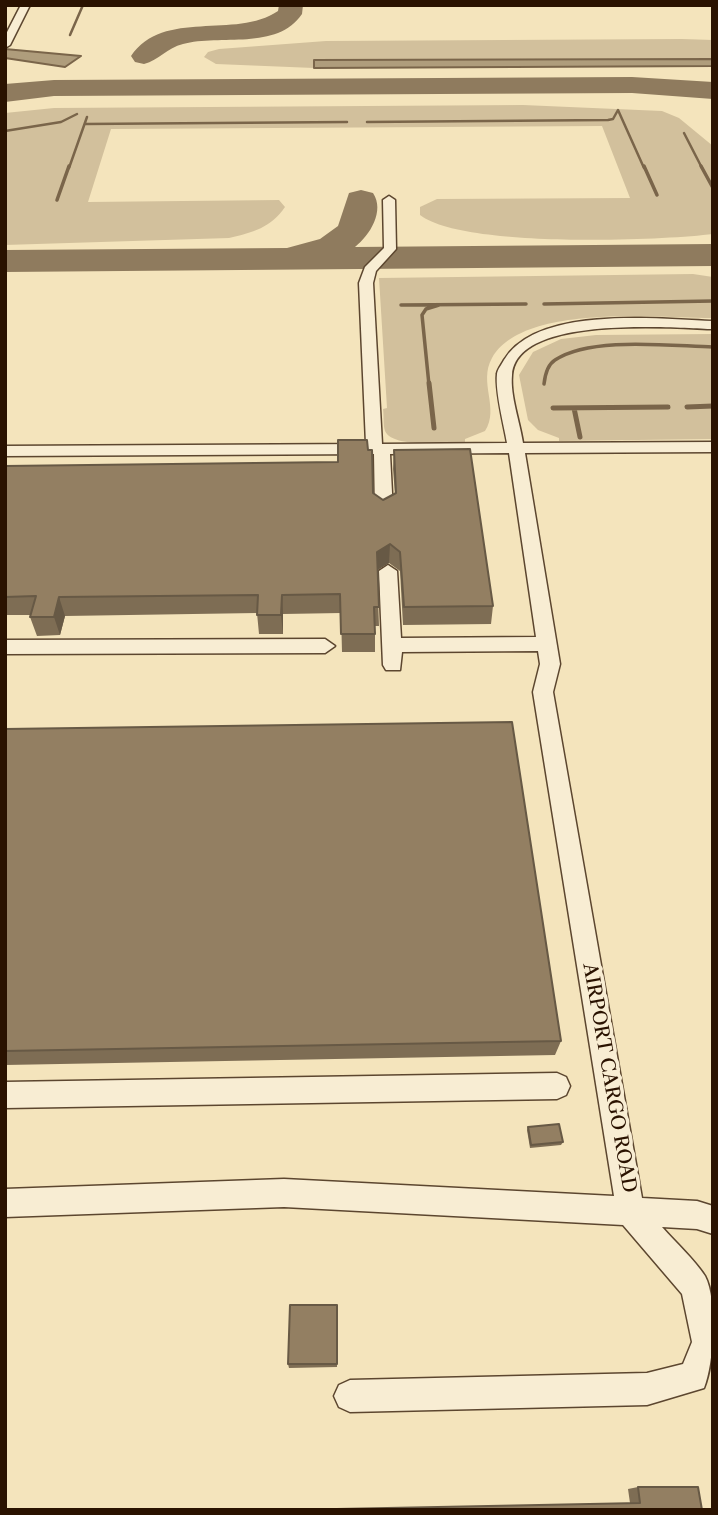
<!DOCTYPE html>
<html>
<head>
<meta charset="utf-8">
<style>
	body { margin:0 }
	#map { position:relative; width:718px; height:1515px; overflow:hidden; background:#f4e4bc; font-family:"Libre Caslon Text",serif }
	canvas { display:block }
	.frame { position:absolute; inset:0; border:7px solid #2a1200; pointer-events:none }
</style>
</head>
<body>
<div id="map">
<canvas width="718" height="1515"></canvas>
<div class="frame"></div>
</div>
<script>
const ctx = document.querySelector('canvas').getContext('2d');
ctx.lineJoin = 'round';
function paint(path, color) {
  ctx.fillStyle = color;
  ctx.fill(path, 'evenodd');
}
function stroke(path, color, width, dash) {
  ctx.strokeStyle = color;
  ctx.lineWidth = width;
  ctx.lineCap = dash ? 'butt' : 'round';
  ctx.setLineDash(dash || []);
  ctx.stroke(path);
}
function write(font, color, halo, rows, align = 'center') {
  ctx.font = font + ' "Libre Caslon Text",serif';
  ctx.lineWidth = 7;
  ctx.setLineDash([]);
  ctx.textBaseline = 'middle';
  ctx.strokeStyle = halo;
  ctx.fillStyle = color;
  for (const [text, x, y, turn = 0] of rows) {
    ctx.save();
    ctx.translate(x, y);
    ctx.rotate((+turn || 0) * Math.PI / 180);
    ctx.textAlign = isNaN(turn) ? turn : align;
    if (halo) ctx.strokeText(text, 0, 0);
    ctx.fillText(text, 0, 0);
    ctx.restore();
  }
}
paint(new Path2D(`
	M682,39L713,40V59L315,60L314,68L216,64L204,57L208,52L219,49L326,41Z
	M523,105L662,111L679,118L713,146V234C656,241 463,248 420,215V207L437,199L630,198L602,126L111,129L88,202L279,200L285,207C272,227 252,233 229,238L5,245V113L54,108Z
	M693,274L713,277V318C657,318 523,303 492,358C478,383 500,408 485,431L465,439V442C449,442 393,449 385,431C383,425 384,416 383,409L387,408L379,278Z
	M713,334V439L559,441V438L538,430L528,420L519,375L533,352L561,339L596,335Z`), '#d2c09c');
const water = new Path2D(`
	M5,49L81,56L65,67L5,58Z
	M713,59V66L314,68V60Z`);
paint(water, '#af9d7c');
stroke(water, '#7a654a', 2);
stroke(new Path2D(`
	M70,35L83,5
	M367,122L608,120L613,119L618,110L644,168
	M85,124L347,122
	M5,131L61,122L77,114
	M684,133L702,168
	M69,168L87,117`), '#7a654a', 2.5);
stroke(new Path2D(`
	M644,166L657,195
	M701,166L713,188
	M57,200L69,166
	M544,304L713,301
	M401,305L526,304
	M544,384C545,375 547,365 555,360C591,336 671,346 713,347
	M429,385L422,315L426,309L439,305`), '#7a654a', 3.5);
stroke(new Path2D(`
	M429,383L434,428
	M687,407L713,406
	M553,408L668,407
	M574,408L580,437`), '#7a654a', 5);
paint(new Path2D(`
	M279,5H303L302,14C277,51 220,34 183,44C167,48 159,60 144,64L135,62L131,56C164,8 235,40 278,11Z
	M632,77L713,82V99L632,93L54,96L5,102V84L54,80Z
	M361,190L373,193C385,211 370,235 355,247L713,244V266L5,272V250L287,248L320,239L338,226L349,193Z`), '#8f7b5e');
const minor = new Path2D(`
	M21,5H30L10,45L5,48V36Z
	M389,196L395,200L396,249L376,271L373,283L382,444L507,443C504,425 495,392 497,374C497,370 502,364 504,360C537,305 658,319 713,321V329C673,328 516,314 512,375C510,396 520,422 523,443L713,442V452L525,453L560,664L553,692L642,1198L697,1201L713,1206V1234L697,1229L662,1227C676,1243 694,1259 705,1276C718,1301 714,1363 704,1388L647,1405L350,1412L339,1407L334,1396L339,1385L350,1380L647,1373L683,1364L692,1342L682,1294L623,1225L284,1207L5,1217V1189L284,1179L614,1196L533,692L540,664L538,651L402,652L400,670H386L383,665L379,571L388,565L397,571L401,638L536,637L509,453L390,454L393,512L384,517L375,512L374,454L5,456V446L366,444L359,283L365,267L384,248L383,200Z
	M325,639L335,646L325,653L5,654V640Z
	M557,1073L566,1077L570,1086L566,1095L557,1099L5,1108V1082Z`);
stroke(minor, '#5c462f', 3);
paint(minor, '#f8edd3');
paint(new Path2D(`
	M394,450L493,606L491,624L403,625L400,571L389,563L377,570L379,626H375V652H342L341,613L283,614V634H259L257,613L65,616L60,635L37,636L30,617L31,615H5V466L373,493L383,500L395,494L393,469Z
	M5,729L561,1041L555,1055L5,1065Z
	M528,1127L563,1142L561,1145L530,1148L527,1130Z
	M337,1305V1367L289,1368L288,1364Z
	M638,1487L702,1510L630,1503L628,1489Z`), '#7e6d54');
paint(new Path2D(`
	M390,544L389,563L376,571L377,552Z
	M282,595L283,614V634L281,615Z
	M59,597L65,616L60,635L54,617Z`), '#675945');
const building = new Path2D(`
	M338,440H367L368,450H372L373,493L383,500L396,493L394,450L470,449L493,606L404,607L400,552L390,544L377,552L379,607H374L375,634H341L340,594L282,595L281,615H257L258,595L59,597L54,617H30L36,596L5,597V466L338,462Z
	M512,722L561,1041L5,1051V729Z
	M559,1124L563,1142L531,1145L528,1127Z
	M290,1305H337V1364H288Z
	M638,1487H698L702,1510H286L640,1503Z`);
paint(building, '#937f62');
stroke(building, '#675945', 2);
write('19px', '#2a1200', '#f8edd3', [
	["AIRPORT CARGO ROAD",609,1078,80]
]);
</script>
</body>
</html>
